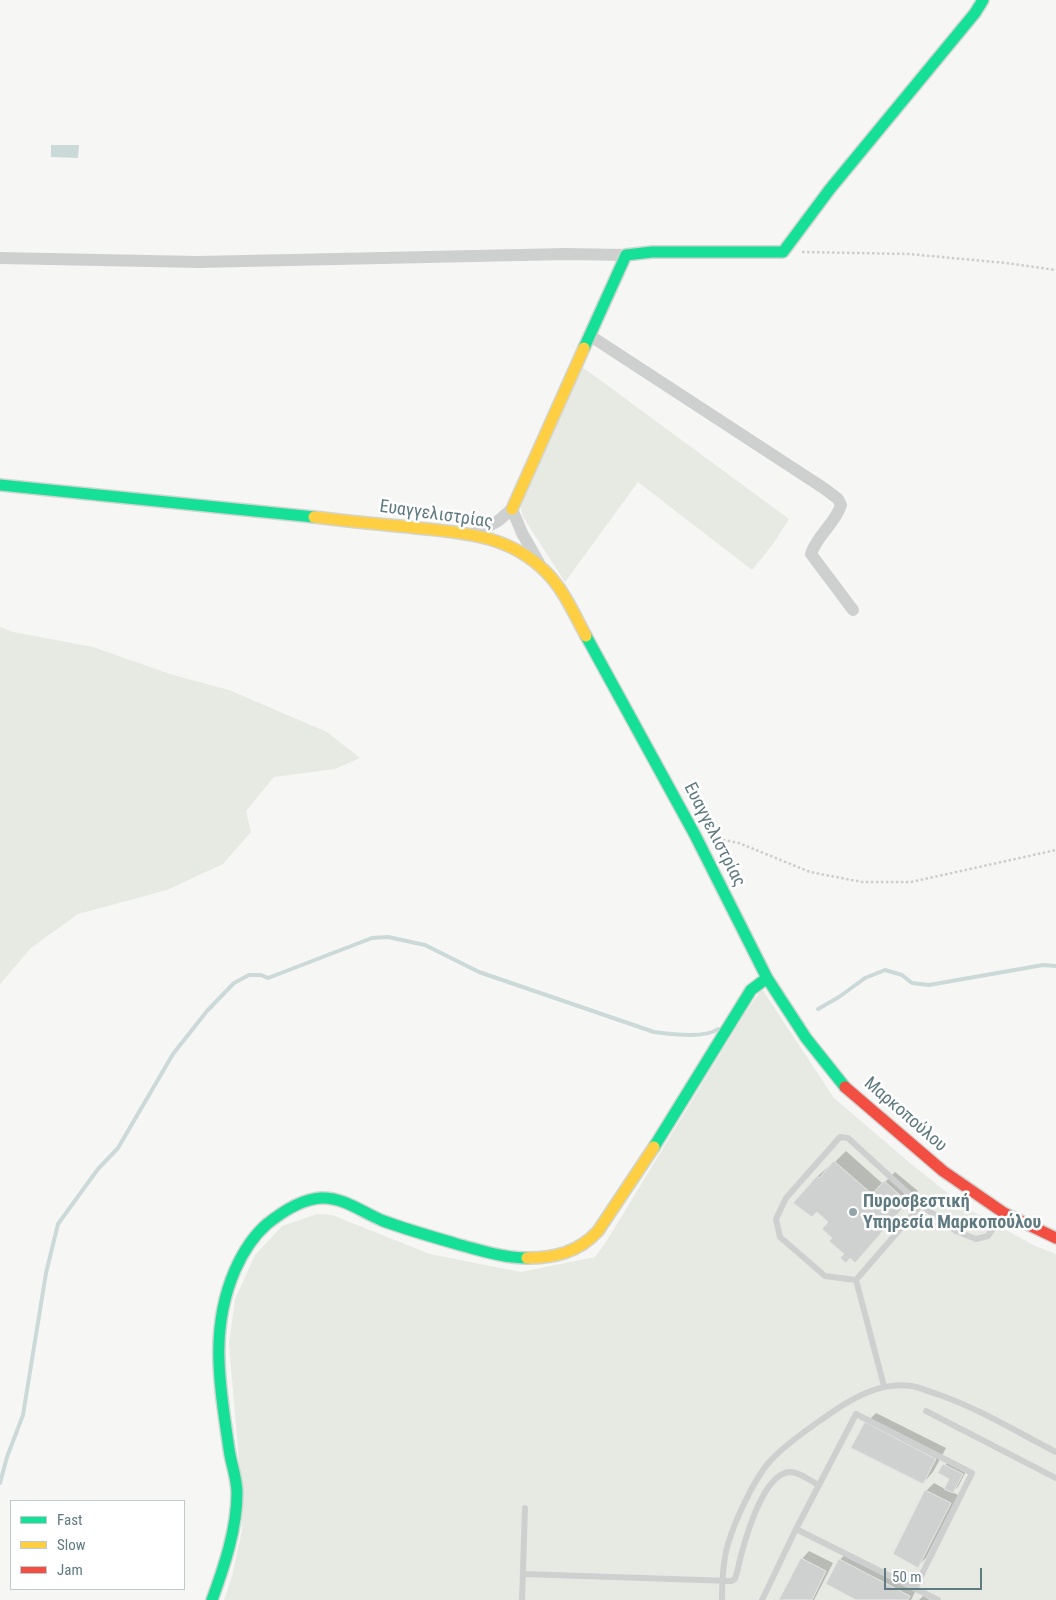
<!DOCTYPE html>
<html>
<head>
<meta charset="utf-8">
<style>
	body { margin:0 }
	#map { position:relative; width:1056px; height:1600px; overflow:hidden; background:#f6f6f5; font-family:"Roboto Condensed",sans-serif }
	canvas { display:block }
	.legend { position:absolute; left:10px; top:1500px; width:175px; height:90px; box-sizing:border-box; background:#fff; border:1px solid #bfcacd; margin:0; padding:6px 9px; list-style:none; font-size:15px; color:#5f7a81 }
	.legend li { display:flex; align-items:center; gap:10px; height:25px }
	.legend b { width:25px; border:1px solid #bfcacd }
	.scale { position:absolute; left:884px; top:1568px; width:98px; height:22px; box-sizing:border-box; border:2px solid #5f7a81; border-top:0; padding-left:6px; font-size:15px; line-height:18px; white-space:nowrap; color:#5f7a81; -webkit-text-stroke:4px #fff; paint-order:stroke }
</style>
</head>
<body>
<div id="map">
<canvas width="1056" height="1600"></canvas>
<ul class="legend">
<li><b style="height:6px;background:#16e098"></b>Fast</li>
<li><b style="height:6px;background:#ffcf43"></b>Slow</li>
<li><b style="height:6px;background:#f24e42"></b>Jam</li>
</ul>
<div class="scale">50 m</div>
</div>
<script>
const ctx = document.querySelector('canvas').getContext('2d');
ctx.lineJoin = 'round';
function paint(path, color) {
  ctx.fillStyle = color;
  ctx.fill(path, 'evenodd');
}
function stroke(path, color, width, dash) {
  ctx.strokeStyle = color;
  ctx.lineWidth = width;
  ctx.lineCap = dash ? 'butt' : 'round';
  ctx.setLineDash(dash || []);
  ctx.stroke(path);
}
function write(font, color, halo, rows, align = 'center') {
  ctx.font = font + ' "Roboto Condensed",sans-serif';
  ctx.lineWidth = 5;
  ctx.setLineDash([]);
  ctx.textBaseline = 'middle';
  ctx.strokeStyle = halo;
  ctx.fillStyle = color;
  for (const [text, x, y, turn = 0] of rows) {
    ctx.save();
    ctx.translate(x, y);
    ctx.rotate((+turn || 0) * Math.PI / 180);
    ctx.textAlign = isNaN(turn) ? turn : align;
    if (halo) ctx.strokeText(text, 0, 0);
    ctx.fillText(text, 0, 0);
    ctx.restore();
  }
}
paint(new Path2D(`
	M581,366L789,519L773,544L752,570L638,482L565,582L523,517L520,505Z
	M0,627L13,632L93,647L173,675L229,690L327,732L360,758L335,769L274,777L246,811L251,832L223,864L167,890L78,914L31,948L0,984Z
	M762,989L834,1098L910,1163L965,1207L1033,1245L1056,1254V1600H224L232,1576L242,1530V1496L229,1344L235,1299L255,1255L282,1226L317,1214L332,1215L430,1254L521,1272L595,1257L606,1242L744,1015Z`), '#e7eae3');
paint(new Path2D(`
	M51,145H79L78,158L51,157Z`), '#ccd9d9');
paint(new Path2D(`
	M846,1151L883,1184L895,1172L918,1191L865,1251L834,1238L817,1177L828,1167L829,1168Z
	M876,1413L946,1448L933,1472L923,1483L866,1423Z
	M949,1460L967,1469L958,1487L952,1492L958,1495L926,1558L918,1566L926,1491L934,1483L945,1489L951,1478L940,1473Z
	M809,1551L833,1563L814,1600H780L802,1559Z
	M847,1552L917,1588L911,1600H859L840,1560Z
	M923,1596L930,1600H919Z`), '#0003');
stroke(new Path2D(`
	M818,1009L839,997L865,978L885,970L902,975L912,983L929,985L1043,965L1056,966
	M0,1483L7,1457L23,1415L46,1273L58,1224L98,1169L118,1148L173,1054L207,1011L234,983L249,975H261L268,978L372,938L388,937L425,945L479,972L654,1032C670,1034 705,1039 718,1029`), '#ccd9d9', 4);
const building = new Path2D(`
	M834,1161L872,1194L884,1181L908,1202L855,1263L850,1258L846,1263L840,1258L844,1254L829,1241L832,1238L822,1229L828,1222L817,1212L812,1217L793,1203L817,1176L819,1178Z
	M865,1422L936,1459L923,1484L851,1448Z
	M943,1464L963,1474L953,1493L944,1489L949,1479L938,1473Z
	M925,1490L951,1503L918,1568L893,1554Z
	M801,1558L826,1571L812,1600H779Z
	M839,1559L910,1596L908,1600H856L826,1584Z`);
paint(building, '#cfd1d1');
stroke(building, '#e6e6e4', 1);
const fast = new Path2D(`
	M584,348L626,255L652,252H783L830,189L975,13L983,0
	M0,485L314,517
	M586,636L695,835L767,978L806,1038L845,1087
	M654,1147L751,990L767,978
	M212,1600C224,1567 237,1529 237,1493C237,1478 231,1464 229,1449C220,1386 209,1330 235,1270C243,1252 252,1237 267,1224C282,1212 302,1199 321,1198C343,1197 362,1212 381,1220C407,1230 434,1237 460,1245C483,1251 504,1258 527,1258`);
const slow = new Path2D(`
	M512,509L584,348
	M314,517C346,521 377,524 409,527C460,533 507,533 546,572C564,590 574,614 586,636
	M527,1258C555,1258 579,1252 598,1231L654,1147`);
const jam = new Path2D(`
	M845,1087L943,1171L1004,1213L1056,1238`);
stroke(fast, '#d2d4d4', 14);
stroke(slow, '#d2d4d4', 14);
stroke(jam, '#d2d4d4', 14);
stroke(new Path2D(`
	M802,252L909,254L1006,263L1056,270
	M713,838L739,843L810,872L862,882H911L1056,850`), '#cccdce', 2.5, [2.5, 2.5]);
stroke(new Path2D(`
	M921,1205L956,1231L976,1239L988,1236L1003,1214
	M856,1280L921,1205L848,1138L840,1137L786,1198L776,1219L780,1237L825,1276L856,1280L884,1386
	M926,1411L1056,1478
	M796,1529L856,1414L972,1473L915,1588
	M523,1574L731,1581L735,1579L737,1572C742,1550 761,1473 790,1472C799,1472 810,1480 818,1485
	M522,1600L525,1508
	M722,1600C722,1582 723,1561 728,1544C735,1520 756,1474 774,1457C791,1440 811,1427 831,1413C854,1397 881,1382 911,1386C920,1387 929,1392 937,1394C978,1408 1017,1432 1056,1452
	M762,1600L796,1529L938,1600`), '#ced0d0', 6);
stroke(new Path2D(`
	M0,258L198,262L566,254L626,255
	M589,335L825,489L838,499L841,505C835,524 817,535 811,554L853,610
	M474,534L498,521L512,509L522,533L539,563`), '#ced0d0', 12);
stroke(fast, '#16e098', 11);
stroke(slow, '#ffcf43', 11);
stroke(jam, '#f24e42', 11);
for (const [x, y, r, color] of [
	[853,1212,5,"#94a5aa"]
]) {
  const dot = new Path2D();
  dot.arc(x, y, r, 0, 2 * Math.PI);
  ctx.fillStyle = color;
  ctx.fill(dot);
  stroke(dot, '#fff', 2);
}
write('18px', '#5f7a81', '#fff', [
	["Ευαγγελιστρίας",436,515,8],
	["Ευαγγελιστρίας",714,835,63],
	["Μαρκοπούλου",905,1115,41]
]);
write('bold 18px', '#5f7a81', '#fff', [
	["Πυροσβεστική",863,1202],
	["Υπηρεσία Μαρκοπούλου",863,1223]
], 'left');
</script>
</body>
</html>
